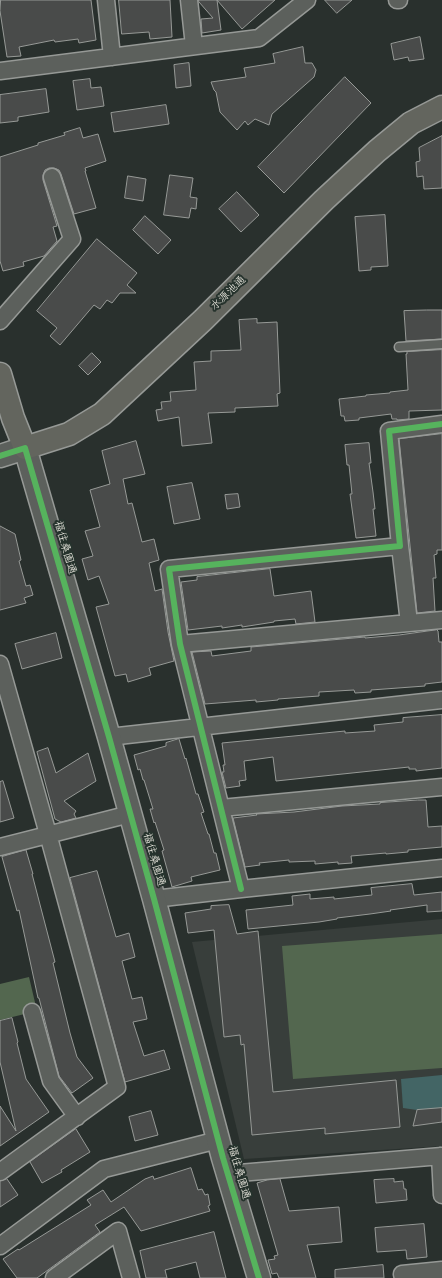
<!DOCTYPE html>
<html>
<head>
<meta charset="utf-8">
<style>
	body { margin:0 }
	canvas { display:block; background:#29302d }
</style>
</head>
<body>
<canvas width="442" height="1278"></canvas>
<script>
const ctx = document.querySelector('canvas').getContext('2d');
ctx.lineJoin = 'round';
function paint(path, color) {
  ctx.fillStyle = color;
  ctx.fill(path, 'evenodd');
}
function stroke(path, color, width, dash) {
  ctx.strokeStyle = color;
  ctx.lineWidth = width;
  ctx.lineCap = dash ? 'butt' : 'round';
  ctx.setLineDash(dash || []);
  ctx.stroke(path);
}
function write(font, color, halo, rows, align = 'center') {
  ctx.font = font + ' Kalam,"Klee One",sans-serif';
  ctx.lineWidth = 4;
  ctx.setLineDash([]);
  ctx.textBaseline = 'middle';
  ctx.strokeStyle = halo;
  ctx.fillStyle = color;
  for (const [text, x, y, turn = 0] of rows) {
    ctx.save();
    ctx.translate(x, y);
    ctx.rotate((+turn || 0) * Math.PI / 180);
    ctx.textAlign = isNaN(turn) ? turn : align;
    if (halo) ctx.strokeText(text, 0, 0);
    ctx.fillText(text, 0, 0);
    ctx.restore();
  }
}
paint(new Path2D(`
	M442,919V1146L244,1159L192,942Z`), '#383e3b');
paint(new Path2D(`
	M442,934V1068L293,1079L282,946Z
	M29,977L37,1011L0,1020V984Z`), '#53674f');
paint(new Path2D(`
	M442,1075V1108L417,1110L403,1108L401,1079Z`), '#436565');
const building = new Path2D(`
	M1,0H91L96,40L79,43L78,39L55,42L54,40L19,47L21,56L7,57L0,11Z
	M119,0H170L172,37L150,39L149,32L122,34Z
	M199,0H275L242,29L217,0L221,30L202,33L201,19L213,18L199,2Z
	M325,0H352L337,13Z
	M420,37L424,59L409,61L408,57L394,60L391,44Z
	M303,47L305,63H312L316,70L314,77L272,114L269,125L255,119L248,125L245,121L237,130L220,112L216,92L214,90L211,82L246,77L244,68L275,63L273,54Z
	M189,63L191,86L176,88L174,65Z
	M345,77L371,103L284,193L258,167Z
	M90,79L91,88L101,87L104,106L77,110L73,81Z
	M46,89L49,112L18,117V121L0,123V95Z
	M166,105L169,124L114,132L111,113Z
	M80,128L83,138L98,134L106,161L85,168L86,171H85L96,208L74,214L61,174L59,170L54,168H49L45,170L43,175V180L57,226L53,227L57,241L44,256L23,262L24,266L3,271L0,261V157L38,145V143L65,135L64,133Z
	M442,136V188L424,189L423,176L417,177L416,162L420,161L419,148Z
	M170,175L193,178L190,197L197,198L196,209L191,208L189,218L164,215Z
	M128,176L146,179L143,201L125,198Z
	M237,192L259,215L241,232L219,209Z
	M385,215L388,266L371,267V270L359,271L355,217Z
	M145,216L171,240L158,254L133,230Z
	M97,239L137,273L127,285L136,293H120L112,303L107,300L100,309L94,305L60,345L50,336L57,328L37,311Z
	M427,310H442V339L406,341L404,311Z
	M257,319V323L277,322L280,393L277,394L278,406L235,408V412L208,413L212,443L182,446L179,417L158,421L156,410L162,409L161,402L171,401L170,392L196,390L194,362L211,361V351L241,350L239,320Z
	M442,350V410L409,411V419L397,420V419H392L391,414L359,418V420L345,421L344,416H341L339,399L366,396V395L390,393V392L408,390L406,354H407V352Z
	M92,353L101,362L88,375L79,366Z
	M442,434V550H437V554L434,555L436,578H433L435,611L417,613L399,439Z
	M136,441L145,474L123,479L128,504L132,503L142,542L154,539L159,560L149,563L155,591L162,589L168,632L174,661L149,668L151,675L128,682L126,674L115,676L96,607L109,604L99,576L88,580L82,559L93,556L85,531L100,527L90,490L110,484L102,451Z
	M369,443L371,463H369L373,492L375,509H373L376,536L356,538L350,494H352L349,465H347L345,445Z
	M192,483L200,519L174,524L167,487Z
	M238,494L240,507L227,509L225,495Z
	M0,526L15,534L21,560L19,561L26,586L30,585L33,595L24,598L26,603L0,610Z
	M270,569L274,596L311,591L315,622L296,624L295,619L274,621V622L242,627V625L222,628V626L188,630L181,582L197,580V577Z
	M437,630L438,631L439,642H442V682L425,684V686L371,690V692L355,693L354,690L319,692V696L278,699V700L256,702V700L205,704L192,652L211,651L212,656L251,651V647L365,637V638L399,635Z
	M56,633L62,658L22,669L15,644Z
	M442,715V768L416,771V769H409V767L276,781L273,757L244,761L246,780L239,781L240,786L226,788L222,772H224L223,765H225L222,743L345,731V733L375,731L374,725L403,722V718Z
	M179,739L185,759L186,758L196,794H198L204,812L201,813L208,834H209L214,853H216L220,870L191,877L192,881L172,887L162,851L164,850L155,822L154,823L150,809H153L144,780H143L140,769L138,770L134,755L166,746V743Z
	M48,748L56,773L88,753L96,781L64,801L76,811L74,814L76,818L61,822L55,819L37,752Z
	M3,781L14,818L0,822V782Z
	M418,800H426L428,827L442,826V847L408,850V852L386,854V853L351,856L352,863L338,864V862L315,864V861L289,862V860L259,863L260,865L245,867L233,818L257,815L256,814L294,812L342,806L380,804V803Z
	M26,850L33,874H32L55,962L53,963L70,1033L77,1057L93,1078L72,1093L59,1076L39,998H38L19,910L17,911L2,857Z
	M97,871L116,937L129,933L135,957L122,961L132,999L142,997L147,1019L133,1022L144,1056L164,1050L170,1069L125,1082L70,878Z
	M412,884L414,895L442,892V911L427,912V905L390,910L391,911L370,914L337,918V919L319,922L248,929L246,910L293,905L292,896L310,894V899L334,897V899L372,895L371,888Z
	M229,905L237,934L258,931L273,1092L396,1080L400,1127L325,1134V1128L252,1135L244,1044L241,1045L240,1035L224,1037L214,930L188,933L185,913L211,909V906Z
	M12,1018L18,1042L17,1043L26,1079L49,1112L0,1146V1106L16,1131L0,1062V1021Z
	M442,1108V1122L413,1126L417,1110Z
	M151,1111L158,1135L135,1141L129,1117Z
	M76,1129L90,1152L61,1170L62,1172L42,1183L30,1162Z
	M191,1168L198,1190L202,1189L205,1195L208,1194L210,1205L208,1206L210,1211L141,1231L124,1207L95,1225L100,1232L37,1278H17L3,1259L18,1249L19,1250L91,1205L87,1200L103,1190L111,1202L145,1179L153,1176L154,1179Z
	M7,1179L18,1195L0,1207V1181Z
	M280,1179L289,1211L339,1207L342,1242L307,1245L316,1278H279L277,1273L272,1274L268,1260L275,1259L274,1256L278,1255L257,1183L267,1180Z
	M394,1179V1182L403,1181L404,1189H406L407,1200L376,1203L374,1180Z
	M424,1224L427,1257L407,1259L406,1250L377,1252L375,1228Z
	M214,1232L226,1278H200L196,1262L165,1270L167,1278H146L140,1251Z
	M383,1265L384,1278H335V1270Z`);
paint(building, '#494b4a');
stroke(building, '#969996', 1);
const lane = new Path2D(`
	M399,347L442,344`);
const street = new Path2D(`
	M106,0L112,57
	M189,0L194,46
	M397,0H399
	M0,71L259,38L307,0
	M0,321L72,239L52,177
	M400,546L409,623
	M180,644L442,620
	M0,664L48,834L117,1087L0,1172
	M109,737L442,700
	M221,808L442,787
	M0,847L130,814
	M241,889L180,644L169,569L400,546L389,431L442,424
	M154,899L241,889L442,868
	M32,1012L51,1081L77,1117
	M440,1156L442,1195
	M227,1174L442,1156
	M0,1246L104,1169L218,1140
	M54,1278L118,1231L131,1278
	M403,1278L402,1274L442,1270`);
const secondary = new Path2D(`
	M0,456L25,448L109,737L154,899L223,1158L259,1278`);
const primary = new Path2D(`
	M0,374L13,418L25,448L69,434L102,414L203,320L324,200L377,151L411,123L442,107`);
stroke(lane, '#969996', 11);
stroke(street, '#969996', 19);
stroke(secondary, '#969996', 25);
stroke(primary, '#969996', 25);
stroke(lane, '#5c605c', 8);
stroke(street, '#5c605c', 16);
stroke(secondary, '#5c605c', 22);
stroke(primary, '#63655e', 22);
stroke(new Path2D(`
	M0,456L25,448L109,737L154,899L223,1158L259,1278
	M241,889L180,644L169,569L400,546L389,431L442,424`), '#56b35d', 6);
write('11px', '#f4f1e8', '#26332d', [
	["水源池通",229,294,-44],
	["福住桑園通",64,548,74],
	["福住桑園通",153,860,74],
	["福住桑園通",238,1173,74]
]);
</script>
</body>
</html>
